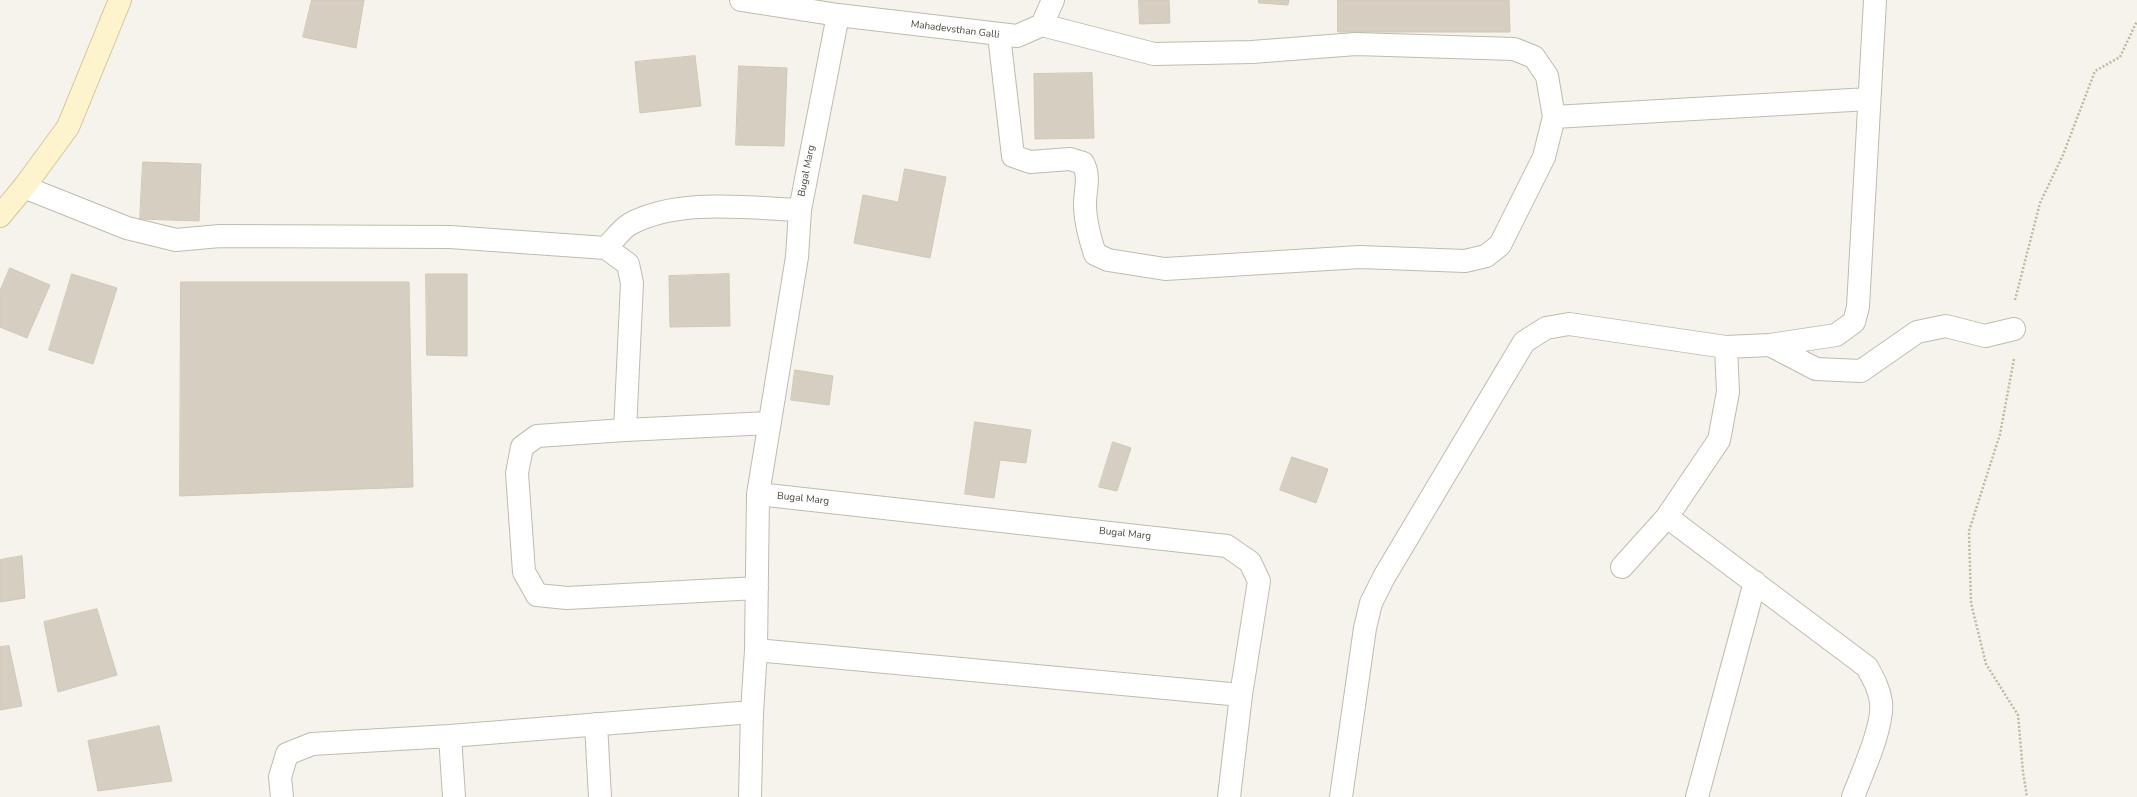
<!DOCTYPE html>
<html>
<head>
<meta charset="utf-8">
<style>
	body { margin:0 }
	canvas { display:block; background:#f5f3eb }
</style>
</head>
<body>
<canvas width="2137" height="797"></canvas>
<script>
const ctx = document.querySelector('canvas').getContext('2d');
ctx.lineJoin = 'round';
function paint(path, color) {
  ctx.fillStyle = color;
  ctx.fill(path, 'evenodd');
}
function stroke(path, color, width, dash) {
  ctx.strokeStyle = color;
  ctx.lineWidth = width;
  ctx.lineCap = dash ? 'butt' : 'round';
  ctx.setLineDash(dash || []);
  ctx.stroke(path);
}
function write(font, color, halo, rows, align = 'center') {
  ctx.font = font + ' "Nunito Sans",sans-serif';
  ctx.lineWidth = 4;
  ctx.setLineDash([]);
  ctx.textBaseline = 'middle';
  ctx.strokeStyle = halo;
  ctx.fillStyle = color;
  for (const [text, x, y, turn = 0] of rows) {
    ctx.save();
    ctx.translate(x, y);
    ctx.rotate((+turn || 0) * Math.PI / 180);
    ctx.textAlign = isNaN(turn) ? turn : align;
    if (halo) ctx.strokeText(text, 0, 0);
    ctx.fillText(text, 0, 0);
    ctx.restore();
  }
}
const building = new Path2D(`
	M312,0H364L356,48L303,37Z
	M1139,0H1169L1170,23L1140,24Z
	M1259,0H1289L1288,5L1259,3Z
	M1338,0H1509L1510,32H1338Z
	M695,56L701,106L640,113L635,62Z
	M739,66L787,68L784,146L736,145Z
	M1092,73L1094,138L1035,139L1034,74Z
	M143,162L201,164L199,221L140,219Z
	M905,169L946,177L930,258L854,243L863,195L898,202Z
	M10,268L50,285L27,338L0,327V291Z
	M72,274L117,288L93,364L49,350Z
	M426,274H467V356L427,355Z
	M729,274L730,326L670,327L669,276Z
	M181,282H409L413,487L180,496Z
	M795,370L833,376L829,405L791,400Z
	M975,422L1031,430L1026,463L1000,460L994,498L965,494Z
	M1113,442L1131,448L1117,491L1099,487Z
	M1292,457L1328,469L1316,503L1280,490Z
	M22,556L25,598L0,602V560Z
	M97,609L117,675L58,692L44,622Z
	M9,646L22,706L0,710V647Z
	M159,726L172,781L98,791L88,741Z`);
paint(building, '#d6cfc1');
stroke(building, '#d1c8b4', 1);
const minor = new Path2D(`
	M741,0L838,15L1017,36L1042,25L1053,0
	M999,35L1013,156L1030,162L1070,159L1083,163C1091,178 1084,192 1085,208C1086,224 1090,239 1095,254L1108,260L1165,269L1360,257L1465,261L1486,256L1500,245L1544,157L1554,117L1547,76L1534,57L1514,49L1356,44L1252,52L1154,54L1042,25
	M1554,117L1869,99
	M24,187L127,228L176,240L220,236L450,237L606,248L628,264L632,283L625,430
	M606,248C613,241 621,229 630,224C679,198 746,208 800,210
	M1770,345L1816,369L1861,371L1917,332L1946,326L1985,336L2014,329
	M758,494L1227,546L1250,562L1259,581L1241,695L1229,797
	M1667,517L1867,667C1873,678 1879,688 1881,702C1884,726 1862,773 1853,797
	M1622,567L1667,517L1719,440L1728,392L1726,347
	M757,588L567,598L537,595L524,572L517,473L522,447L537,436L625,430L769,423
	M756,650L1241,695
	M596,724L600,797
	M450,736L454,797
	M282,797L280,777L287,754L312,744L450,736L752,712
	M750,797L752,712L756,650L758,494L797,257L800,210L838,15
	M1341,797L1365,628L1371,603L1384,577L1524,342L1546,328L1569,324L1726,347L1770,345L1836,335L1854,322L1858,307L1875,0
	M1697,797L1755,582`);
const secondary = new Path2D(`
	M0,216L24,187L68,127L120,0`);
stroke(minor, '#c0bbae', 24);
stroke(secondary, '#d3c89c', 24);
stroke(new Path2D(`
	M2015,300L2040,203L2063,155L2095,71L2120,57L2137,21
	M2014,359L2000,434L1969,531L1971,603L1986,664L2018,715L2023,772L2027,797`), '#c2b89f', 2.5, [2, 2]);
stroke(minor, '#fff', 22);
stroke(secondary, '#fdf4cd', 22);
write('10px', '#494439', '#fff', [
	["Mahadevsthan Galli",955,30,7],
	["Bugal Marg",807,171,-79],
	["Bugal Marg",803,499,6],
	["Bugal Marg",1125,534,6]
]);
</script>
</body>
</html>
